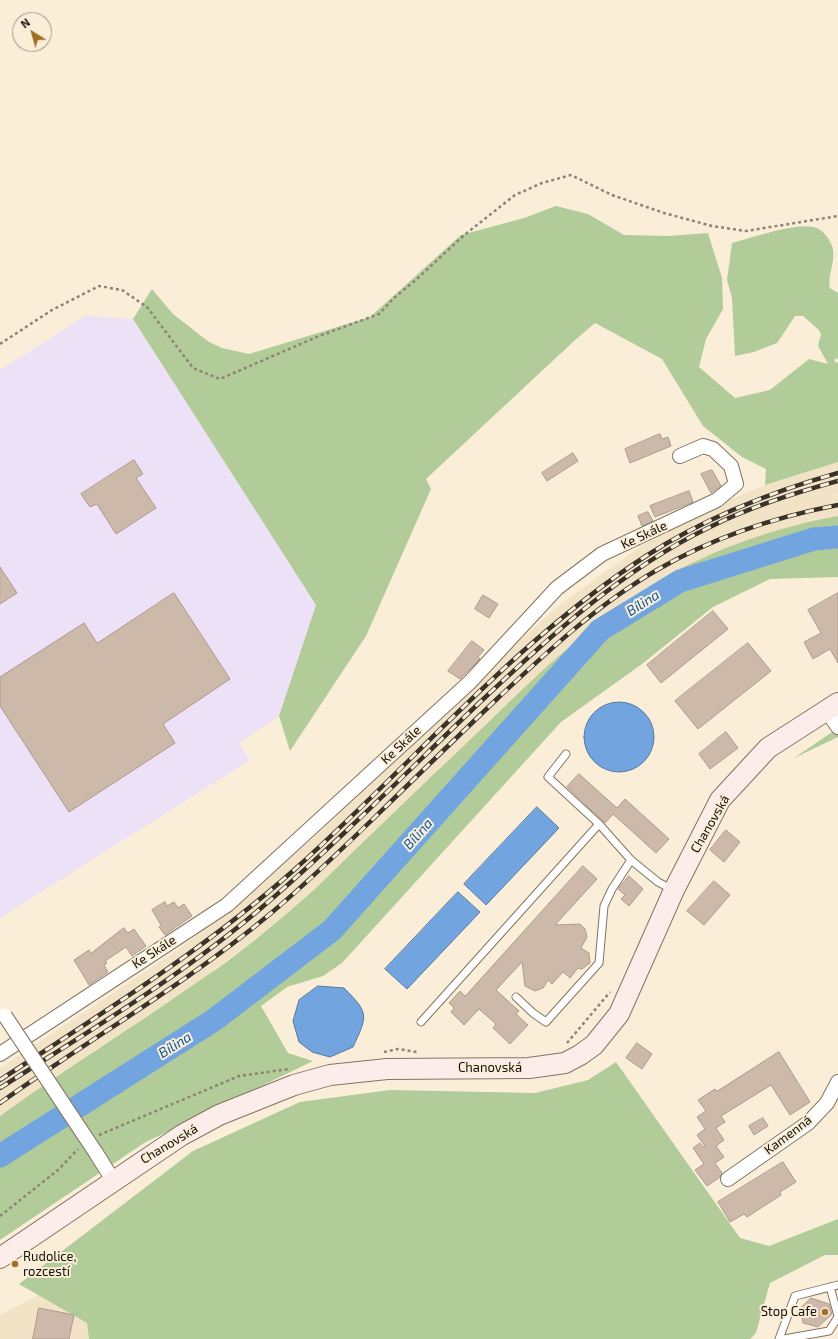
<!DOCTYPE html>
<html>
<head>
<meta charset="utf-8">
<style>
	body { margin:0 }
	#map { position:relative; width:838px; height:1339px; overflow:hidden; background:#fbeed9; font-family:"Exo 2",sans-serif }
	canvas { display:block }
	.north { position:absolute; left:12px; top:12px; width:40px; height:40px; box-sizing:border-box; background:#fbeed9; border:1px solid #9f9586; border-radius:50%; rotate:323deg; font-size:11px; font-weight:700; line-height:16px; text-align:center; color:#141009 }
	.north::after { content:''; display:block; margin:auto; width:14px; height:18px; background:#a16e25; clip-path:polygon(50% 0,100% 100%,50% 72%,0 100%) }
</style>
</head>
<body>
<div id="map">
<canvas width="838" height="1339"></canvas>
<div class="north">N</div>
</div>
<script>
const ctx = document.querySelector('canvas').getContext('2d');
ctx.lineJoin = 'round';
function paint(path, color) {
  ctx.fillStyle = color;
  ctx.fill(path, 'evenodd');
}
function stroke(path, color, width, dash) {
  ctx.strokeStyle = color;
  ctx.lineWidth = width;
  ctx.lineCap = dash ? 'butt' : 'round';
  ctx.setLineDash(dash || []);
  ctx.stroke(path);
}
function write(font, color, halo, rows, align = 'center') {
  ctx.font = font + ' "Exo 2",sans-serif';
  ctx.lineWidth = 4;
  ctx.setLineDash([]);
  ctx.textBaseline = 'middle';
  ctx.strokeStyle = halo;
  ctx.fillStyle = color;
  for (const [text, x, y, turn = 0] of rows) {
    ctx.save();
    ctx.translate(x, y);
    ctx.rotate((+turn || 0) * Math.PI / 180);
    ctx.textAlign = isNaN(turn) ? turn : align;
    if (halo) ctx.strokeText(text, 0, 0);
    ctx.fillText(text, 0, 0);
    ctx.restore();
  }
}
paint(new Path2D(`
	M838,462V494L829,496L838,495V516L772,532L724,549L695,562L609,615L586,632L520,691L314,890L278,921L200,981L59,1074L0,1116V1068L179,949L253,891L321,831L495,662L562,603L641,546L703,511L765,485Z
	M39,1295L87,1323L89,1339H0V1315Z`), '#f2e3c7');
paint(new Path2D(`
	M85,316L133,319L316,605L279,716L239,743L250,760L0,918V370Z`), '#ece1f6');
paint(new Path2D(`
	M556,206L588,214L624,235L669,236L708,233L722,278L723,309L706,339L699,367L735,398L770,390L809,359L828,364L818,346L821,334L819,330L803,316H795L777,343L754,352L735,356L732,298L727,280L732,243C752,238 794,223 813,227C822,228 829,238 832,246C837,259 827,275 830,288L838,293V360L837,358L834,360L836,363L838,362V462L765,485L766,469L742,457L703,426L662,359L595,323L574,341L426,479L431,489L366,636L290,751L279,716L316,605L133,319L152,289L173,314L209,342L222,348L249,354L370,317L461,235L524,218Z
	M838,516V577L770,579L713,607L642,664L561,722L342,963L323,976L287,987L261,1006L288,1053L313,1061L144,1143L0,1240V1116C65,1069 133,1027 199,981C240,954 277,922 314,890C367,838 421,786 475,735C533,679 592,620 662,579C716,548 777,527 838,516Z
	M838,728V737L794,758Z
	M616,1062L740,1238L769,1246L838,1219V1255H825L770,1283L756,1333L750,1339H89L87,1323L19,1284L193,1151L300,1102L390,1090L535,1093L588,1080Z`), '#b1cb99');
const water = new Path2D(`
	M584 737a35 35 0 1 1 70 0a35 35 0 1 1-70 0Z
	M537,807L559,828L486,905L464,884Z
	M458,892L480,912L407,989L385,969Z
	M318,986L344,988C369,1013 368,1015 353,1047L330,1057L312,1052L299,1042L293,1021L299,1000Z`);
paint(water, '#72a5df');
stroke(water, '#56789f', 1);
stroke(new Path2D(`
	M0,1156L214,1020L332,930L600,630L680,581L814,539L838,537`), '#72a5df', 23);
const building = new Path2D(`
	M660,434L662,439L668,437L671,446L630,463L625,449Z
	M573,453L578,461L547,481L542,473Z
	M134,460L143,474L136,478L156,508L116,534L97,504L90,507L81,494Z
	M712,470L721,486L711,493L701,474Z
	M689,491L693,502L655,517L650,506Z
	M648,512L653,521L642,526L638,516Z
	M0,567L17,593L0,604Z
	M174,593L230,679L163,724L175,743L69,812L0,706V677L84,623L97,643Z
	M838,593V663L830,649L813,659L804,642L821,633L808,610Z
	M483,595L498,604L489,618L475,609Z
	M713,611L728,629L661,683L647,665Z
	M472,641L484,650L478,657L480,659L460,679L448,671Z
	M748,643L771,671L698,729L675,701Z
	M726,732L738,748L710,769L699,754Z
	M579,774L617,808L625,799L669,839L656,853L613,814L605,823L567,787Z
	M726,830L740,842L724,862L710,850Z
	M583,866L597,879L555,925L580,924L585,929L587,937L581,948L589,953L590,963L582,969L578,968L570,978L563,972L552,984L548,980L543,988L535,991L525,986L522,962L496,990L519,1011L516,1014L528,1025L510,1044L493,1028L496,1024L479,1009L464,1025L451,1012L454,1008L449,1003L460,991L465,996Z
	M629,876L643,889L629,906L621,899L625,895L618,889Z
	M714,881L730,895L704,925L687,911Z
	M165,902L167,906L174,902L178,908L184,904L192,916L165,935L159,927L161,925L152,910Z
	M124,928L128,933L134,929L146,946L132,956L126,947L105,961L107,963L104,965L108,972L89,985L74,960L89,950L91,953Z
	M637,1043L652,1054L642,1069L626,1058Z
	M779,1052L810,1102L790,1115L771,1085L721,1116L725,1122L716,1128L724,1140L716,1146L724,1157L715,1163L722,1173L720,1177L707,1186L695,1170L704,1164L693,1148L700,1143L703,1147L705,1146L697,1135L705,1129L697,1117L706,1111L698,1100L715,1089L717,1091Z
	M763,1118L768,1126L754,1135L749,1126Z
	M783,1162L796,1182L780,1192L781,1195L747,1217L744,1214L730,1222L718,1202Z
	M811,1298L829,1304L832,1314L818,1327L803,1323L800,1309Z
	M39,1308L74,1315L69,1339H33Z`);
paint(building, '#cdb9aa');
stroke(building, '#ad9a8c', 1);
const lane = new Path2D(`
	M566,754L548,777L599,824L631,860L658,882L673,890
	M516,997L533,1013L546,1022L599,963L604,906L612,889L631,860
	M421,1022L599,824
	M830,1287L838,1316
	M779,1339L795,1296L838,1285
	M784,1339L829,1331L838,1317`);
const street = new Path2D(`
	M826,710L838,727
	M0,1054L227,905L470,682L557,588L602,554L717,500L736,484L731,466L713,449L703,446L680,456
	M96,1153L113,1180
	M728,1179L808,1123L827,1103L838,1082`);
const secondary = new Path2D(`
	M0,1258L182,1135L219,1115L294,1085L330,1075L387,1069L529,1068L565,1063L580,1055L594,1045L619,1014L674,890L720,800L768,748L838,703`);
stroke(lane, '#817663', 9);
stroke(street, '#817663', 16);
stroke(secondary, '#817663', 22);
stroke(new Path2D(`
	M0,344L52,310L99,286L122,290L147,307L193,368L220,379L319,336L379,314L394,298L418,278L463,236L515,195L542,183L571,175L612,195L664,213L712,226L746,231L838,216
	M567,1043L610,992
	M384,1052L398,1049L417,1052
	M99,1135L239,1076L289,1069
	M0,1216L58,1170L78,1149`), '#8d8476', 2.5, [3, 3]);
stroke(lane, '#fff', 7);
stroke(street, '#fff', 14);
stroke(secondary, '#fcecea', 20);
const rail = new Path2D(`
	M0,1080C101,1014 204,950 294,870C412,765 513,642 646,556C705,518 771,492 838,473
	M0,1088C91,1030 185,974 267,903C340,840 408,771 477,705C548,638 621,570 710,527C750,507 794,493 838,481
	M0,1103C89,1039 185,985 270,914C306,884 340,851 374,818C415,778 456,738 498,698C547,652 598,604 657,570C712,538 775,517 838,505`);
stroke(rail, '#39332a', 4.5);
stroke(rail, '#fbeed9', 3, [9]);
const streetBridge = new Path2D(`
	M5,1016L96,1153`);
stroke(streetBridge, '#817663', 16, []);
stroke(streetBridge, '#fff', 14);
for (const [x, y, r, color] of [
	[15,1264,4,"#a16e25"],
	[825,1312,4,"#a16e25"]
]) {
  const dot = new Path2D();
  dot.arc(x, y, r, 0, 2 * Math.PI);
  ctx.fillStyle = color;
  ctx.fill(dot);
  stroke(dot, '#fbeed9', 1.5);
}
write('13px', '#141009', '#fbeed9', [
	["Ke Skále",644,535,-25],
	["Ke Skále",401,745,-43],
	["Chanovská",710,824,-60],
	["Ke Skále",154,952,-33],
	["Chanovská",490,1068],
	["Kamenná",788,1135,-37],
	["Chanovská",169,1144,-31]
]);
write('13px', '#141009', '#fbeed9', [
	["Rudolice,",23,1257],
	["rozcestí",23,1272],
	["Stop Cafe",817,1312,"right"]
], 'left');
write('italic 14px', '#0e599e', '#fbeed9', [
	["Bílina",643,603,-32],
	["Bílina",418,834,-48],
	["Bílina",175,1045,-32]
]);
</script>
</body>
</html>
